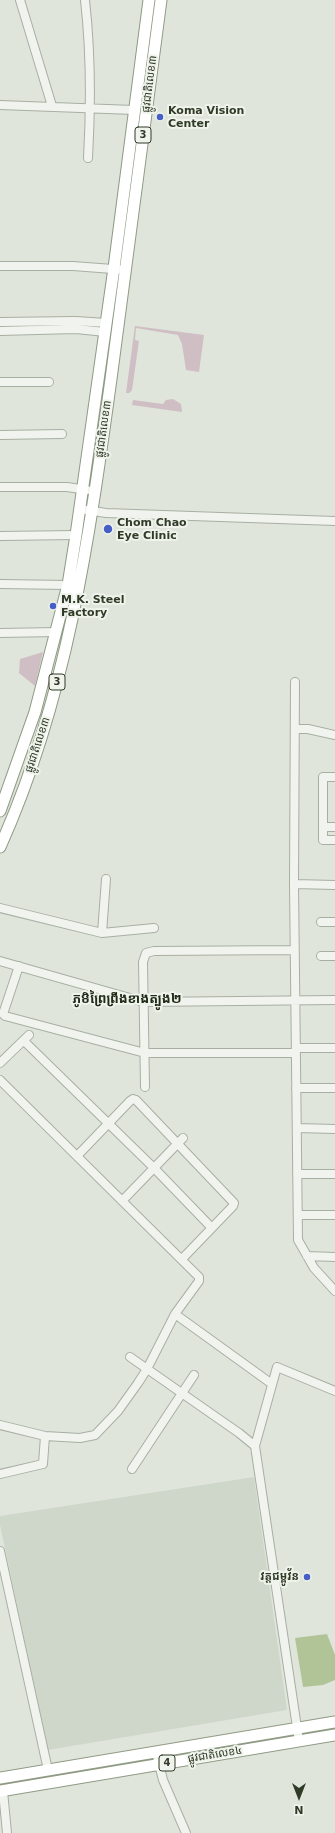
<!DOCTYPE html>
<html>
<head>
<meta charset="utf-8">
<style>
	body { margin:0 }
	#map { position:relative; width:335px; height:1833px; overflow:hidden; background:#e0e5dc; font-family:"DejaVu Sans",sans-serif }
	canvas { display:block }
	.north { position:absolute; left:279px; top:1777px; width:40px; height:40px; -webkit-text-stroke:3px #eff3eb; paint-order:stroke; rotate:180deg; font-size:11px; font-weight:700; line-height:16px; text-align:center; color:#2f3b27 }
	.north::after { content:''; display:block; margin:auto; width:14px; height:18px; background:#2f3b27; clip-path:polygon(50% 0,100% 100%,50% 72%,0 100%) }
</style>
</head>
<body>
<div id="map">
<canvas width="335" height="1833"></canvas>
<div class="north">N</div>
</div>
<script>
const ctx = document.querySelector('canvas').getContext('2d');
ctx.lineJoin = 'round';
function paint(path, color) {
  ctx.fillStyle = color;
  ctx.fill(path, 'evenodd');
}
function stroke(path, color, width, dash) {
  ctx.strokeStyle = color;
  ctx.lineWidth = width;
  ctx.lineCap = dash ? 'butt' : 'round';
  ctx.setLineDash(dash || []);
  ctx.stroke(path);
}
function write(font, color, halo, rows, align = 'center') {
  ctx.font = font + ' "DejaVu Sans","Noto Sans Khmer",sans-serif';
  ctx.lineWidth = 4;
  ctx.setLineDash([]);
  ctx.textBaseline = 'middle';
  ctx.strokeStyle = halo;
  ctx.fillStyle = color;
  for (const [text, x, y, turn = 0] of rows) {
    ctx.save();
    ctx.translate(x, y);
    ctx.rotate((+turn || 0) * Math.PI / 180);
    ctx.textAlign = isNaN(turn) ? turn : align;
    if (halo) ctx.strokeText(text, 0, 0);
    ctx.fillText(text, 0, 0);
    ctx.restore();
  }
}
paint(new Path2D(`
	M254,1477L287,1710L48,1750L0,1525V1516Z`), '#cfd7ca');
paint(new Path2D(`
	M135,326L204,335L199,372L186,370L182,344L178,335L136,328L135,340L139,341L132,390L129,393H126Z
	M173,399L181,404L182,412L132,405L133,400L163,404L166,400Z
	M43,652L35,686L19,673L20,659Z`), '#cfbec3');
paint(new Path2D(`
	M327,1634L335,1655V1680L323,1685L303,1687L295,1638Z`), '#b0c498');
const minor = new Path2D(`
	M20,0L52,106
	M85,0C91,53 91,105 88,158
	M0,105L134,110
	M0,266H73L126,270
	M0,322L76,321L106,323
	M0,331L76,329L105,332
	M0,382H49
	M0,435L62,434
	M0,487H67L87,490
	M80,509L106,513L335,521
	M0,536L76,535
	M0,584L68,585
	M0,633L57,632
	M295,682L294,884L298,1240L314,1268L335,1291
	M296,729H308L335,735
	M335,777H323V840H335
	M323,827H335
	M294,884L335,885
	M0,908L102,933L154,928
	M321,922H335
	M102,933L106,879
	M321,956H335
	M0,961L144,1002L335,1000
	M19,966L3,1014L5,1016L145,1053H296
	M24,1041L155,1169L211,1227
	M296,1048H335
	M0,1063L29,1035
	M0,1080L199,1277V1281L175,1314L272,1384
	M145,1087L143,962L146,953L154,951L294,950
	M296,1088H335
	M297,1128L335,1129
	M77,1156L130,1101L133,1099L136,1100L234,1203L233,1206L182,1259
	M297,1174H335
	M122,1201L183,1138
	M298,1215H335
	M307,1256L335,1257
	M130,1357L239,1433L255,1446L299,1741
	M0,1425L45,1436L80,1438L95,1435L118,1411L138,1383L147,1369L175,1314
	M255,1446L277,1367L335,1391
	M132,1469L194,1375
	M0,1474L43,1464L45,1436
	M0,1551L48,1770
	M156,1752L163,1780L186,1833
	M3,1791L7,1833`);
const highway = new Path2D(`
	M0,811L35,712L68,585L76,535L114,268L149,0
	M0,847C67,698 89,539 111,379C128,253 144,126 161,0
	M0,1778L335,1722
	M0,1791L335,1735`);
stroke(minor, '#a7afa2', 10);
stroke(highway, '#8e9b84', 13);
stroke(minor, '#f1f4ee', 8);
stroke(highway, '#fff', 11);
for (const [x, y, r, color] of [
	[160,117,4,"#465fc6"],
	[108,529,5,"#465fc6"],
	[53,606,4,"#465fc6"],
	[307,1577,4,"#465fc6"]
]) {
  const dot = new Path2D();
  dot.arc(x, y, r, 0, 2 * Math.PI);
  ctx.fillStyle = color;
  ctx.fill(dot);
  stroke(dot, '#eff3eb', 1.5);
}
for (const [x, y, w] of [
	[143,135,16],
	[57,682,16],
	[167,1763,16]
]) {
  const box = new Path2D();
  box.roundRect(x - w / 2, y - 8, w, 16, 3);
  ctx.fillStyle = '#eff3eb';
  ctx.fill(box);
  stroke(box, '#2f3b27', 1);
}
write('bold 10px', '#2f3b27', null, [
	["3",143,135],
	["3",57,682],
	["4",167,1763]
]);
write('11px', '#2f3b27', '#eff3eb', [
	["ផ្លូវជាតិលេខ៣",150,84,-83],
	["ផ្លូវជាតិលេខ៣",104,429,-82],
	["ផ្លូវជាតិលេខ៣",38,745,-72],
	["ផ្លូវជាតិលេខ៤",215,1755,-9]
]);
write('bold 11px', '#2f3b27', '#eff3eb', [
	["Koma Vision",168,111],
	["Center",168,124],
	["Chom Chao",117,523],
	["Eye Clinic",117,536],
	["M.K. Steel",61,600],
	["Factory",61,613],
	["វត្តជម្ពូវ័ន",299,1577,"right"]
], 'left');
write('bold 13px', '#202b19', '#eff3eb', [
	["ភូមិព្រៃព្រីងខាងត្បូង២",127,1000]
]);
</script>
</body>
</html>
